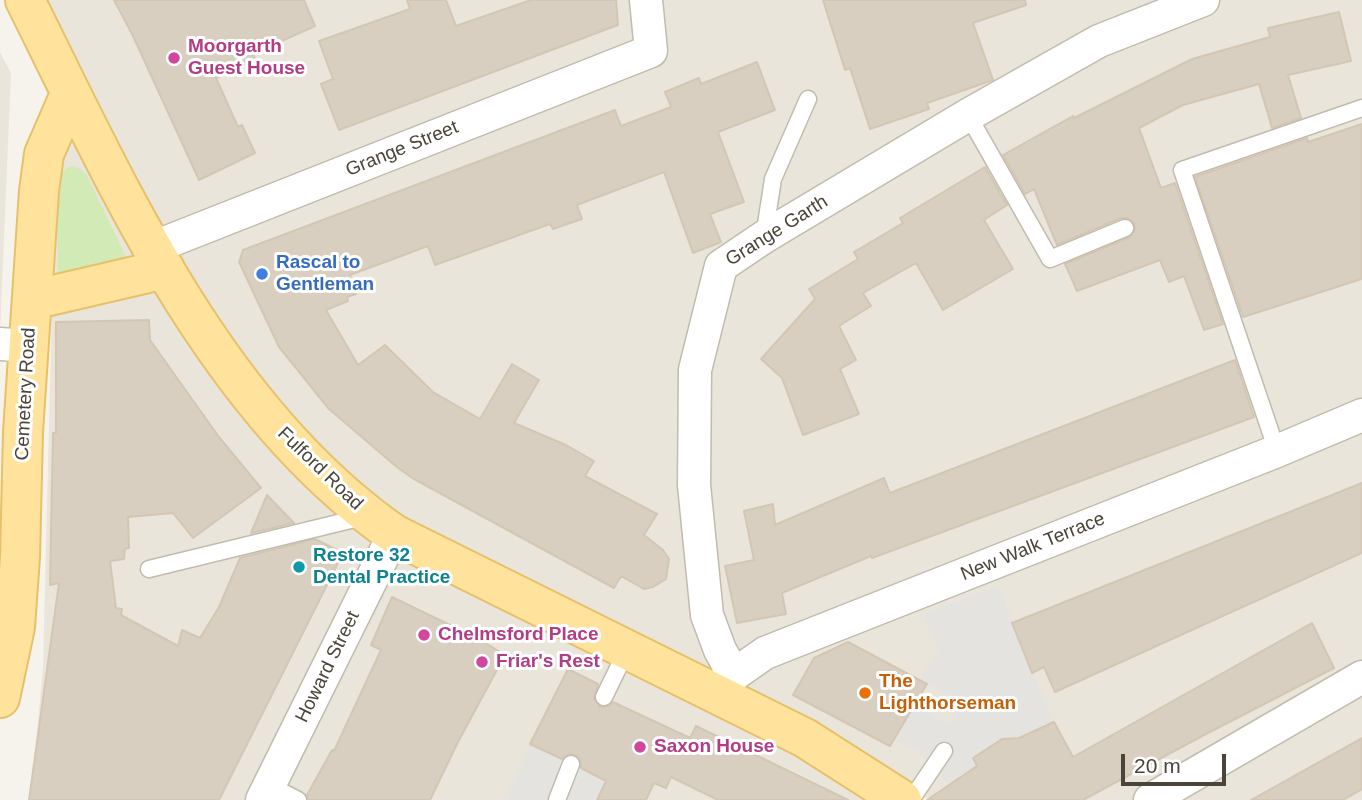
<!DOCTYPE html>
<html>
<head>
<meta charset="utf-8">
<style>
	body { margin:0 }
	#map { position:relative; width:1362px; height:800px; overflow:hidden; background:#f6f3ec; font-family:Arial,sans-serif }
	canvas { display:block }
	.scale { position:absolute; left:1121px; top:754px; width:105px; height:32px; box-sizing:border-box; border:4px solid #4b4439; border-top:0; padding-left:9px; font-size:21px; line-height:24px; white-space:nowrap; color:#4b4439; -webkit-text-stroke:5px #fff; paint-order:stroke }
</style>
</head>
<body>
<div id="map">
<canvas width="1362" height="800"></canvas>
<div class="scale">20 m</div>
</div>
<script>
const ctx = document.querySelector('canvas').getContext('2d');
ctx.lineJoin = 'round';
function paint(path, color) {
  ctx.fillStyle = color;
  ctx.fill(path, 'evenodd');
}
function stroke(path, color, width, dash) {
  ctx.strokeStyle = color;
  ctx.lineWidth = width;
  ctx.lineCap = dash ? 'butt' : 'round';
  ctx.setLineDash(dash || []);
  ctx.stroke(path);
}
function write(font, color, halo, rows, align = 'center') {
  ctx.font = font + ' Arial,sans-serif';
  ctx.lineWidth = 6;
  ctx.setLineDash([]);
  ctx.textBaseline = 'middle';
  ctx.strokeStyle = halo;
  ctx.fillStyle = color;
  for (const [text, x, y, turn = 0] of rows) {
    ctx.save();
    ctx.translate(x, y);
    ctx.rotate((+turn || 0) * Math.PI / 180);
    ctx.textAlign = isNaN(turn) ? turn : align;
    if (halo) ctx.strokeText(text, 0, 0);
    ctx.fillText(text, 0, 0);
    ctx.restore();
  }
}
paint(new Path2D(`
	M48,0H1362V800H940L938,797L880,800H31L43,667L59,26Z
	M0,52L11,73L0,333Z`), '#eae5da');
paint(new Path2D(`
	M72,166L79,168L87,175L126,257L122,259L123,263L58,280C58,260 56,187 63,172C66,167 67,168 72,166Z`), '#d2eab5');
paint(new Path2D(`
	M998,585L1054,722L1023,736L1002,739L974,758L977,766L949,784L918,751L897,741L914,705L949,724L962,702L920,680L939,649L921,615Z
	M530,744L583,769L613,767L597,800H505Z`), '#e5e3e0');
const building = new Path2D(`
	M114,0H304L315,26L253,54L256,60L216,78L238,127L242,125L255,153L199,180L133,36Z
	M407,0H446L456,26L531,0H616L618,25L339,130L321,84L333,79L319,41L410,9Z
	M823,0H1025L1026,5L973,23L993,80L927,103L929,109L870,129L850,68L845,70Z
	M1339,12L1351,61L1288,75L1301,118L1272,128L1259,84L1183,105L1139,128L1161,188L1175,183L1223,324L1204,330L1184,276L1169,282L1160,260L1077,291L1065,264L1130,237L1135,230L1134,223L1127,218H1121L1057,245L1034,189L1025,194L1003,155L1073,116L1074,118L1192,59L1270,37L1268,28Z
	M757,62L775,110L718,132L744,202L710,214L721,242L693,253L664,172L577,205L582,219L553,229L550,224L435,265L428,246L350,275L356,294L347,297L348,301L326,310L358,365L385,345L433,392L480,419L512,364L539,380L514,423L566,445L594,461L585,476L657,514L644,535L663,550L669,559L666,579L653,587L644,589L621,576L614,588L414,479L398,468L329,409L279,347L239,262L243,250L615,110L621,126L671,107L665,92L699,78L701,84Z
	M1362,124V279L1243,317L1195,177L1307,138L1308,142Z
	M985,167L1007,205L984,220L1013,269L943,310L916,263L863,293L871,306L839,326L856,360L840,369L859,414L803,435L782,378L761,359L815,299L809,289L858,259L854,252L903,223L900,218Z
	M149,320L150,340L219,437L261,488L193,538L173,513L128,517L129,548L125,549L124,559L110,561L116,608L122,609L121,615L178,646L182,630L200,638L219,607L240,558L315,539L343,553L219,800H29L59,583L50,585L53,433H56V322Z
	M1235,360L1254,417L872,558L871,556L782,593L786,614L737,623L725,566L754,560L744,511L773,504L775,525L884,478L890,493Z
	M1362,483V553L1055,692L1044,667L1032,673L1012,623Z
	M267,495L294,523L251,533Z
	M392,597L479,639L505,655L458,742L430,800H308L307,795L332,750L334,751L381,650L371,645Z
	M1312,623L1334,668L1206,734L1083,800H927L977,766L973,758L1002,739L1019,738L1054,722L1073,757Z
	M848,642L927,684L890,746L793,695L814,658Z
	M568,669L598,684L594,698L600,707L609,706L613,702L690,738L696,726L848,800H718L671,777L666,788L654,783L646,800H597L606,781L581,768L579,757L570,754L562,759L530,744Z
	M1362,738V789L1343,800H1251Z`);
paint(building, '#d8cfc1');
stroke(building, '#d3c7b4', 2);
const service = new Path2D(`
	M968,115L1050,259L1125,228
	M764,237L773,179L808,99
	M1277,451L1182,170L1362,108
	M149,569L367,516
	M604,697L627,650
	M269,785L298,800
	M557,800L571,764
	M911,800L944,751`);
const minor = new Path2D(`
	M152,248L651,51L646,0
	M0,344L28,346
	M734,675L720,650L707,615L694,485L695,370L721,266L764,237L968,115L1099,41L1203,0
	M718,686L765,653L1277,451L1362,415
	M262,800L394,534
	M1150,800L1362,677`);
const primary = new Path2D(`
	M25,0C119,189 216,410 394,534L805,738L902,800
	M32,300L165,269
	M0,698L15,627L20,557L23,432L39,191L44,154L70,94`);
stroke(service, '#c2bbae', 19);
stroke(minor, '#c2bbae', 35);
stroke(primary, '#e6c16a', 42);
stroke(service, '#fff', 16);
stroke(minor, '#fff', 32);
stroke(primary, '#ffe39c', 38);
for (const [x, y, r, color] of [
	[174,58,7,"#d1479c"],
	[262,274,7,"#3f7fe0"],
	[299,567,7,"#0f9aa8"],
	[424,635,7,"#d1479c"],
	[482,662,7,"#d1479c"],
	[865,693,7,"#e8710a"],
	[640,747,7,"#d1479c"]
]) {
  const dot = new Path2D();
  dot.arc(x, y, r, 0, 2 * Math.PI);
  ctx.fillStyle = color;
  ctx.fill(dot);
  stroke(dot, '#fff', 2.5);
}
write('bold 19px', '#b23c85', '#fff', [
	["Moorgarth",188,47],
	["Guest House",188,69],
	["Chelmsford Place",438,635],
	["Friar's Rest",496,662],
	["Saxon House",654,747]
], 'left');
write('19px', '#4b4439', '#fff', [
	["Grange Street",402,149,-22],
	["Grange Garth",777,231,-32],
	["Cemetery Road",26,394,-87],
	["Fulford Road",320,469,44],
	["New Walk Terrace",1033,547,-22],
	["Howard Street",328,667,-64]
]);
write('bold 19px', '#366cbe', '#fff', [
	["Rascal to",276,263],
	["Gentleman",276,285]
], 'left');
write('bold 19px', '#0d838f', '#fff', [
	["Restore 32",313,556],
	["Dental Practice",313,578]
], 'left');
write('bold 19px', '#c56008', '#fff', [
	["The",879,682],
	["Lighthorseman",879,704]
], 'left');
</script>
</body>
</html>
